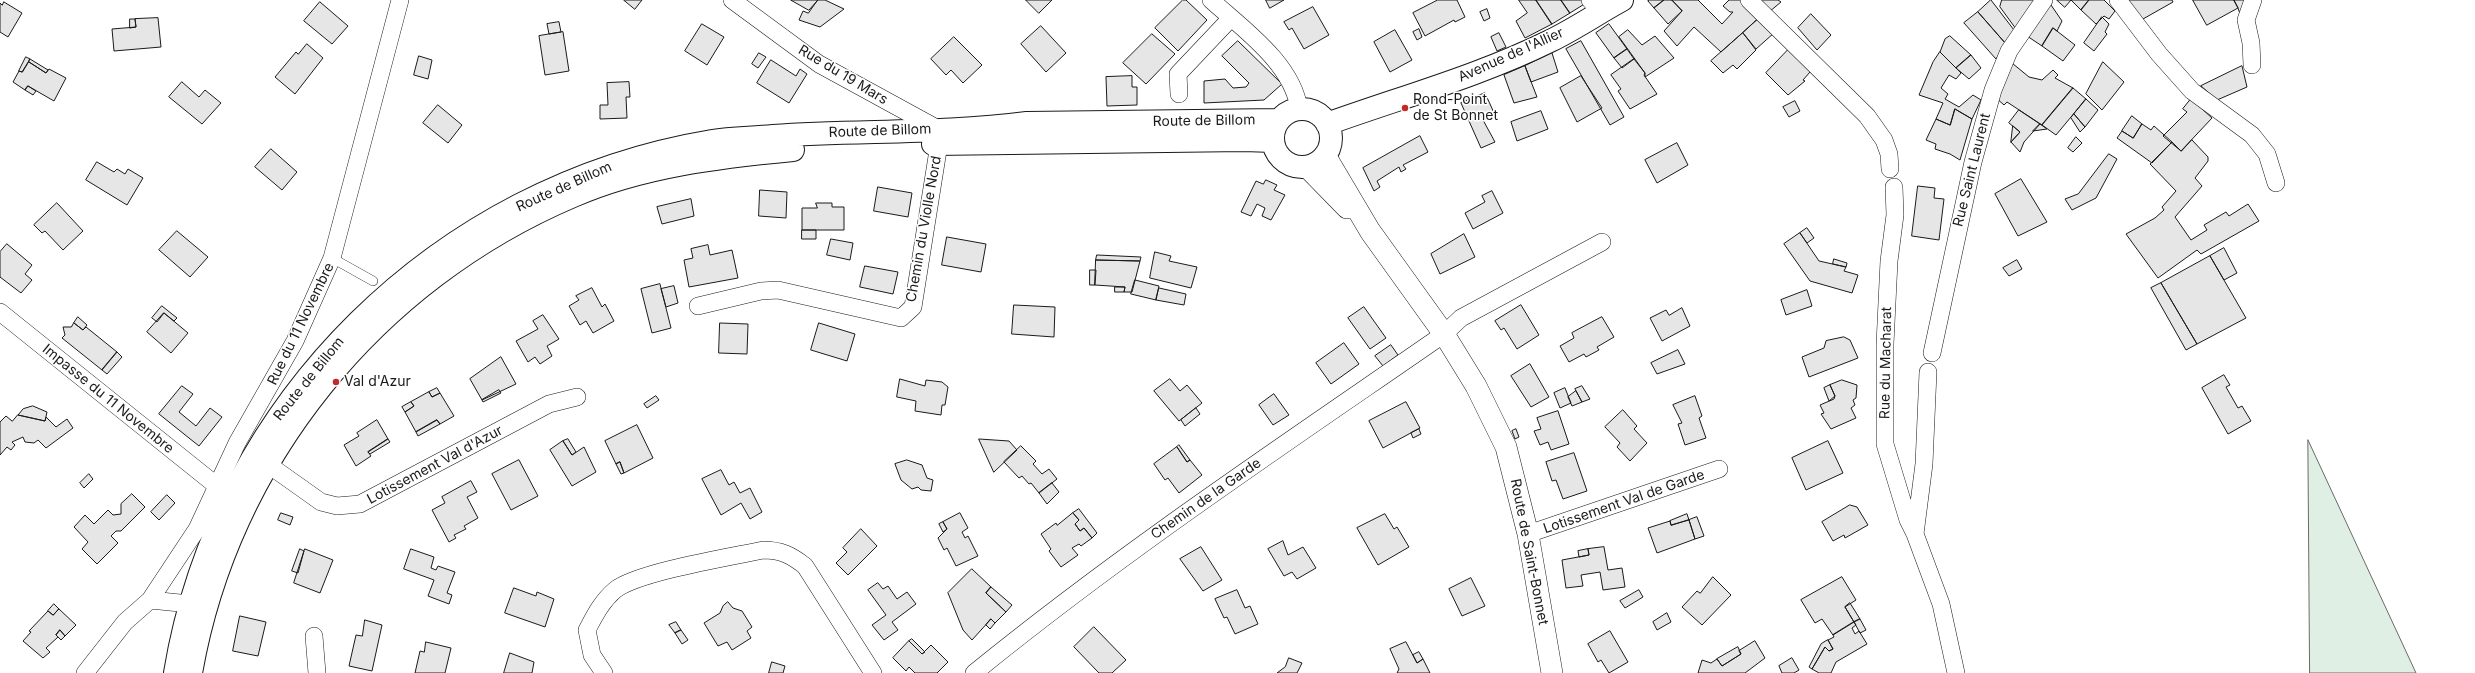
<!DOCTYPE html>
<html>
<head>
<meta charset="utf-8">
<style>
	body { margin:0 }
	canvas { display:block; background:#fff }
</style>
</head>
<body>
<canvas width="2475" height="673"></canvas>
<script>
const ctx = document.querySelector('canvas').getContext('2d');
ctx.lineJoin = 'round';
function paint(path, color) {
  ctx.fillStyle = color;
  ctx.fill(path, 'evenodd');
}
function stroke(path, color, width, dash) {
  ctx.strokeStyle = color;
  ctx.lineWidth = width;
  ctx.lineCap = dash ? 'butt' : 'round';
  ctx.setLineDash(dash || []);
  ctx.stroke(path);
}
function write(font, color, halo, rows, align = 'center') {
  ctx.font = font + ' Inter,sans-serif';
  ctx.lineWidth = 3;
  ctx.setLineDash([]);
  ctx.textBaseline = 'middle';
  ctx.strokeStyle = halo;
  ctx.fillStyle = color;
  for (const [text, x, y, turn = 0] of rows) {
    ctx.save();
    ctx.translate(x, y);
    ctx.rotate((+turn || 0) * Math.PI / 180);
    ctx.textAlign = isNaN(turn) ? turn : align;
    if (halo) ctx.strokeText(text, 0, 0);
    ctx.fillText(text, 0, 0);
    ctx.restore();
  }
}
const green = new Path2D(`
	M2308,440L2416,673H2310Z`);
paint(green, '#e0efe3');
stroke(green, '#6a6a6a', 1);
const building = new Path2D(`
	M624,0H642L635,9Z
	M791,0H818L809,10Z
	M818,0H825L844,9L820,27L799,20L803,11L808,13Z
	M1026,0H1052L1039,13Z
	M1183,0H1186L1207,20L1178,51L1155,28Z
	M1266,0H1284L1270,8Z
	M1438,0H1457L1465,17L1455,22L1454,20L1425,36L1413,13Z
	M1519,0H1536L1552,24L1525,38L1516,21L1527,13Z
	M1536,0H1561L1570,13L1552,24Z
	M1561,0H1583L1586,3L1570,13Z
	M1650,0H1664L1654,8L1648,1Z
	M1664,0H1672L1682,11L1668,24L1654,8Z
	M1672,0H1698L1722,24L1733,12H1730L1723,6L1729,0H1743L1760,17L1721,52L1694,27L1677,46L1664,31L1682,11Z
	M1758,0H1778L1781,2L1769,12Z
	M1991,0L2014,30L2006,44L1978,12Z
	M2002,0H2038L2016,29L2000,7Z
	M2057,0H2089L2081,10L2071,0L2065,7Z
	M2089,0H2104L2115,11L2109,19L2104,16L2096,24L2081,10Z
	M2128,0H2172L2173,2L2143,19Z
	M2193,0H2234L2238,8L2207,25Z
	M2234,0H2246L2240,14L2238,8Z
	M4,2L22,13L8,37L0,32V3L2,5Z
	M320,2L348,26L332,44L304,21Z
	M2051,5L2062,21L2057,31L2053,28L2042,46L2027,36L2045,8Z
	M1313,7L1329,35L1304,49L1292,28L1289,30L1284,22Z
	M1487,9L1490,18L1484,21L1480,12Z
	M1978,12L2006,44L1996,59L1964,23Z
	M1811,14L1831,35L1817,50L1798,28Z
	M1760,17L1774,33L1756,49L1743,33Z
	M2102,17L2109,24L2105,32L2107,34L2094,51L2084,43Z
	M158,18L161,47L114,51L112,29L136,27L135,19Z
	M130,19H135L136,27L130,28Z
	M559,22L561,32L549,34L547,24Z
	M702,24L724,37L707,65L685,51Z
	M1609,24L1627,49L1614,58L1596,33Z
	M1041,26L1066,53L1046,72L1021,44Z
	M2053,28L2075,45L2063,61L2042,46Z
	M1419,29L1422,37L1417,40L1413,32Z
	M1395,30L1412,60L1390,72L1374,42Z
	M1628,30L1642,45L1655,36L1674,58L1645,77V73L1619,37Z
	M563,32L569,71L545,75L539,36Z
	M1499,33L1506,47L1497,51L1491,37Z
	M1743,33L1756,50L1737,69L1733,65L1723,73L1711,61Z
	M1152,34L1175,54L1146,84L1123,63Z
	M1950,36L1971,55L1956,68L1940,52L1945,39Z
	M954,37L982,65L963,83L951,70L946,75L931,59Z
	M1238,41L1282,84L1264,100L1204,103V81L1225,79L1233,88L1246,87L1249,83L1222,56Z
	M1581,41L1624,117L1610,125L1566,49Z
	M307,44L323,58L295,94L275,77L296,52L298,54Z
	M1627,49L1634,59L1622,68L1614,58Z
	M1788,50L1810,72L1803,80L1805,81L1788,95L1766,73Z
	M1940,52L1961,73L1956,79L1949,75L1941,88L1948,94L1945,99L1959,107L1973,95L1981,100L1972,119L1955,109L1950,125L1936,119L1943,103L1919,95L1933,62Z
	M759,53L766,57L758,68L752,64Z
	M1552,53L1558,72L1531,82L1525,66Z
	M1971,55L1981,68L1969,79L1956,68Z
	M419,56L432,60L428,79L414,75Z
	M26,57L30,59L22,72L19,71Z
	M30,59L48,70L46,73L29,62Z
	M1634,59L1645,73L1644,75L1657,94L1630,109L1618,91L1621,89L1611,75Z
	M771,60L796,76L800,69L807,74L789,103L757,83Z
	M29,62L46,73L49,69L66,78L54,101L28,86L25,90L13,82L19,71L22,72Z
	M2103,62L2124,82L2102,110L2086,94Z
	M2012,63L2029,77L2042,80L2053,70L2058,75L2055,78L2073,88L2042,125L2007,102L2004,105L1995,97Z
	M1525,66L1537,97L1514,103L1504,75Z
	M2242,66L2247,87L2217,100L2201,86Z
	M1132,76V87H1137V105L1107,106L1106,77Z
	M1581,76L1602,108L1577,122L1560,88Z
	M182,82L199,97L205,90L221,103L202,124L169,97Z
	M629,82L630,97H626L627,118L600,119V105H608L607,83Z
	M28,86L36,91L33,95L25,90Z
	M2073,88L2086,99L2056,135L2042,125Z
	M1485,93L1495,115L1483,120L1495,142L1481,148L1461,103Z
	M2086,99L2098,110L2085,127L2074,114Z
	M2191,99L2212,118L2181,151L2163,136L2187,112L2183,109Z
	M1795,101L1800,111L1789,117L1783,107Z
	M438,105L462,125L448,143L423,123Z
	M1955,109L1972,119L1960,160L1950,154L1935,149L1936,144L1926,140L1936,119L1950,125Z
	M2019,110L2040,124L2024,142L2020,152L2011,142L2020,132L2009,123Z
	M1541,111L1548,129L1517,141L1511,122Z
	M2074,114L2085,127L2080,132L2071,118Z
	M2132,116L2142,124L2133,138L2122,131Z
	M2040,124L2047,129L2033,131Z
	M2142,124L2151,130L2154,126L2172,142L2152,163L2117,138L2122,131L2133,138Z
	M2013,126L2020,132L2011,142Z
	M1420,136L1428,152L1403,165L1406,169L1401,172L1399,167L1377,181L1380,187L1374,191L1363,168Z
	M2076,137L2082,143L2073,152L2068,148Z
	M2192,140L2208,157V161L2195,178L2202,186L2175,217L2191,240L2207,230L2204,225L2226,212L2229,216L2248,204L2259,221L2201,254L2197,250L2158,278L2126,234L2155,218L2164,210L2162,207L2176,191L2150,164L2172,142L2181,151Z
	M1677,143L1688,165L1657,183L1645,160Z
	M271,149L297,172L282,190L255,167Z
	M2109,154L2117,159L2096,198L2072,210L2065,199L2078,194Z
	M97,162L114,172L117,169L125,174L128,169L143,178L127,205L86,180Z
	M2021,179L2047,222L2018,236L1995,194Z
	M1266,180L1277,185L1274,190L1285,195L1271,220L1262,216L1265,208L1257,204L1251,216L1241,212L1256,181L1263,184Z
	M1918,186L1935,188L1934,198L1944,199L1939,240L1912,236Z
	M878,187L912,193L908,217L874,211Z
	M760,190L787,192L786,218L759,216Z
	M1492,191L1503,213L1473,229L1465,213L1485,202L1482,196Z
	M691,199L694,216L662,224L657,207Z
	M57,203L83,231L63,250L45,231L42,233L34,225Z
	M816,203H832V207H844V230H802V208H817Z
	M1807,228L1814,238L1807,243L1800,233Z
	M802,230H816V239H802Z
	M177,231L208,257L190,277L159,250Z
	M1800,233L1819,261L1846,267L1844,271L1858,275L1852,293L1810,281L1784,244Z
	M1464,234L1475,257L1440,274L1431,254Z
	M947,237L986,244L981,272L942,265Z
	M831,239L853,243L850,260L827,255Z
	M7,244L32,265L25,274L32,280L21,293L0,277V252Z
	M708,245L710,255L732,250L738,278L689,287L684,260L693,258L691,249Z
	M2224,248L2237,273L2224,280L2210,256Z
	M1155,252L1171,256L1169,261L1197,267L1191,288L1150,278Z
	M1097,255L1141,257L1140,261L1096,260Z
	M2210,256L2246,318L2197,344L2161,283Z
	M1834,259L1847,263L1846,267L1833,264Z
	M1096,260L1140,261L1132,292H1124L1125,287L1095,285Z
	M2017,260L2022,269L2009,276L2003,268Z
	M865,266L898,272L893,294L860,287Z
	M1090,270H1096L1095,285H1090Z
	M1135,280L1159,286L1156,300L1131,294Z
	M2161,283L2197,344L2186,350L2151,288Z
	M660,284L671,328L652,333L641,289Z
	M674,286L678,303L666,307L661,289Z
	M1115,287H1125L1124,292H1115Z
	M592,288L602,307L605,304L614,321L593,333L586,321L580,325L569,306L579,300L576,296Z
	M1159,288L1186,294L1184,305L1156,300Z
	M1807,290L1812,306L1786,315L1781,300Z
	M1014,305L1055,307L1054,337L1012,334Z
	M1521,305L1539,335L1517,349L1504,328L1501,330L1495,321Z
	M162,306L177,318L174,321L164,313L157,322L152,318Z
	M1364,307L1386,338L1370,349L1348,318Z
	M1682,308L1690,326L1662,341L1650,318L1666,310L1669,315Z
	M164,313L188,333L171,353L147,332Z
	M543,315L559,339L547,346L552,356L540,364L535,357L528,362L516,341L538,329L533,321Z
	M78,317L87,325L83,330L74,323Z
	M1602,317L1614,337L1597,347L1599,350L1586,357L1584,354L1569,362L1560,346L1574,338L1572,333Z
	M74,323L83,330L86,327L117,352L102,370L62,338L65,335L63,327H71Z
	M720,323L748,324L747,354L719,353Z
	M819,323L855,334L847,361L811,350Z
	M1844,337L1850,340L1858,358L1809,377L1802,357L1824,348L1826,341Z
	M1344,343L1359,364L1331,384L1316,363Z
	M1391,345L1398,355L1383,366L1375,356Z
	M1678,350L1685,364L1657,374L1651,363Z
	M117,352L122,357L107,374L102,370Z
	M501,357L516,384L482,400L470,379Z
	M1530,364L1549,397L1531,407L1511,376Z
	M2224,375L2230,385L2226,387L2238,408L2242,406L2251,421L2228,434L2202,388Z
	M900,379L925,386L926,380L942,382L948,387L945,405H942L941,415L915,411L916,401L897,397Z
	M1170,379L1180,391L1187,385L1202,403L1179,421L1154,391Z
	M1842,380L1857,385L1856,398L1853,400L1855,405L1851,408L1856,418L1831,429L1821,414L1824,413L1820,405L1834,399L1835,396L1830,385Z
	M1830,385L1835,396L1829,401L1824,388Z
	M182,386L193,394L179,412L196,426L210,408L222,417L199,446L159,414Z
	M1582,386L1590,399L1582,402L1575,389Z
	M437,388L440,393L432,397L429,392Z
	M1565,388L1571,403L1560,408L1554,393Z
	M499,390L501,393L483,402L482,400Z
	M1576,391L1582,402L1572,406L1568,397Z
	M429,392L432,397L440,393L454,416L440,424L437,420L416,432L405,412L414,406L411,402Z
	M1274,394L1289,415L1273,425L1259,405Z
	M656,396L659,400L647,408L644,404Z
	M1695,396L1702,416L1699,418L1706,438L1685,445L1678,424L1682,423L1673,405Z
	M411,402L414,406L405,412L402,407Z
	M1406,402L1420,428L1383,448L1369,421Z
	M33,406L47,412L45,421L18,415L23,409Z
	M1196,408L1200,414L1185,426L1181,420Z
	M1623,410L1637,426L1634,429L1647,443L1630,461L1617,447L1620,443L1605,427Z
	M1558,411L1569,444L1551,450L1548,442L1540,445L1534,431L1541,429L1537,418Z
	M18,415L45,421L46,417L56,427L67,419L73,428L46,448L38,440L34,443L25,442L23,437L12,442L15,445L11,450L7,447L0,455V422L6,416L12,421Z
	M377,420L388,439L368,452L371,456L356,466L344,445L359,436L357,433Z
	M437,420L440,424L418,436L416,432Z
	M637,425L653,458L624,473L620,462L616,464L605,441Z
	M1419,429L1421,434L1413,438L1411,433Z
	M1516,429L1519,437L1515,439L1512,431Z
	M388,439L390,442L370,454L368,452Z
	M568,439L576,452L572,455L563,441Z
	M979,439L1009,441L1017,450L994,472Z
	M563,441L572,455L584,447L596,472L572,486L550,450Z
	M1828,441L1843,473L1806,490L1792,458Z
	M1179,445L1190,460L1187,462L1177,447Z
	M1021,446L1036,461L1033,464L1042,474L1049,469L1057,479L1039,493L1031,483L1029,484L1022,476L1019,478L1004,462Z
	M1177,447L1187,462L1190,460L1202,475L1179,493L1168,478L1165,480L1154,464Z
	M1574,453L1587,491L1563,499L1556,480L1552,481L1546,462Z
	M519,460L538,496L511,510L492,474Z
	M907,460L922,465L927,478L933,480L931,491L921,490L918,487L912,489L901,480L895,464Z
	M620,462L624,473L621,474L616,464Z
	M721,470L729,485L734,482L740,493L750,488L762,512L750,519L741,503L721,515L702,479Z
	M89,474L93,479L84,488L80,483Z
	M471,481L477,492L467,497L478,518L464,526L466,529L454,535L456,538L449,542L432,510L445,503L442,497Z
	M1052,483L1059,492L1047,504L1039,493Z
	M132,494L145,507L121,531H116L111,536L118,543L97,564L82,549L88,542L74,527L85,515L94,524L108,510L113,515L121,514V504Z
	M167,495L175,503L159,520L151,512Z
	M1850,505L1857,507L1868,525L1845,538L1844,535L1833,541L1822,522Z
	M1079,509L1097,533L1092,538L1084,528L1080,531L1075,524L1079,520L1073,513Z
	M281,513L293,517L290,525L278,520Z
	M960,513L968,528L962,532L965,538L968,536L978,556L956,566L947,548L944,550L938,538L947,529L943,522Z
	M1073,513L1079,520L1075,524L1080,531L1084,528L1092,538L1081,546L1079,544L1072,548L1078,555L1061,567L1049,551L1051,549L1041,534L1056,523L1057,525Z
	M1385,514L1394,529L1397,527L1409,547L1378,565L1357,528Z
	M1687,514L1689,520L1671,525L1670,521Z
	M1697,517L1704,536L1695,539L1689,520Z
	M1689,520L1695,539L1657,553L1648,528L1670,521L1671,525Z
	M943,522L947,529L943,532L939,524Z
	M861,529L877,546L848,575L836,563L847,552L843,548Z
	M1283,541L1288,555L1303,547L1316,568L1297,579L1292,572L1284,576L1268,549Z
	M1201,547L1222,580L1203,591L1180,559Z
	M1604,547L1608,570L1622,568L1625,587L1603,590L1600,572L1581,575L1583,586L1566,588L1562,560L1589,555L1588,549Z
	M300,549L304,551L298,573L292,571Z
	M305,549L333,560L320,593L294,583Z
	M411,549L434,557L431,568L436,570L438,566L455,572L447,593L452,595L449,604L428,596L434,580L404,569Z
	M1588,549L1589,555L1579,557L1578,551Z
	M972,569L991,587L986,593L1006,612L995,623L991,619L972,640L963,630L948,593Z
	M1713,577L1731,595L1702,625L1682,607L1697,591L1700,593Z
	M1842,577L1856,600L1845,607L1854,622L1833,635L1822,619L1815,623L1801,600Z
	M1471,578L1485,606L1462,616L1449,589Z
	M878,583L883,589L888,586L897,599L907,592L916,604L892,622L898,630L884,640L872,625L886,615L868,590Z
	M991,587L1012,605L1006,612L986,593Z
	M514,588L536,596L537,592L554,599L545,627L505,613Z
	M1237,590L1245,608L1250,606L1258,624L1235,634L1227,617L1224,618L1215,599Z
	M1639,590L1643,597L1625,608L1620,601Z
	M728,602L733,608L742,611L752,627L747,631L751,638L732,650L727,642L718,646L704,623L720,613L723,606Z
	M1850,603L1860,619L1854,622L1845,607Z
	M54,604L59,609L53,615L48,611Z
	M59,609L76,625L65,636L60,630L56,635L58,637L46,648L50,652L43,658L23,641L31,632L29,631L48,611L53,615Z
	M1667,613L1671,622L1657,630L1653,622Z
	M240,616L266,622L258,656L233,651Z
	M991,619L995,623L990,629L986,625Z
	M1860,619L1866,630L1860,633L1854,622Z
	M365,620L382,625L372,671L349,666L356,635L362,636Z
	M676,622L681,630L675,633L669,625Z
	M1854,622L1856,625L1852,628L1855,634L1859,631L1867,644L1836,662L1831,673H1819L1812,669L1825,647L1829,651L1833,649L1828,640L1834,637L1833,635Z
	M1094,627L1126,660L1112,673H1099L1074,647Z
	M60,630L65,636L61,640L56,635Z
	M681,630L688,640L682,644L675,633Z
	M1610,631L1628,662L1609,673L1601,660L1598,662L1588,644Z
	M912,639L925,652L922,654L909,641Z
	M1828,640L1833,649L1829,651L1825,647L1812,669L1809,667L1821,644Z
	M909,641L922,654L931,645L948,662L937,673H915L909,667L906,671L893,658Z
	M1755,641L1765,658L1745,673H1698L1702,660L1711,663L1717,659L1722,666L1741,654L1739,651Z
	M426,642L451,648L445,673H415L420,651L424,652Z
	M1406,642L1417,663L1423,659L1430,673H1397L1399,669L1390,649Z
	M1738,647L1741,654L1722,666L1717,659Z
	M1419,652L1423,659L1417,663L1413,655Z
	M510,653L534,662L532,673H504Z
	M1289,658L1302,663L1297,673H1277L1285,667Z
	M1792,658L1799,670L1794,673H1782L1779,666Z
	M772,662L785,666L783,673H769Z`);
paint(building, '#e6e6e6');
stroke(building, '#1a1a1a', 1);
const service = new Path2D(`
	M332,258L373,281`);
const minor = new Path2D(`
	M732,0L819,64L938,129
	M1211,0C1243,29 1293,64 1299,109
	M1590,0L1601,12
	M1749,0L1867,116L1884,140L1889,154L1890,169
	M2118,0L2159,54L2192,91L2252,135L2267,154L2276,183
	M2252,65L2251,43L2246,20L2253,0
	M1179,94L1178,74L1231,18
	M1894,187L1895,215L1889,261L1885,344V444L1908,520L1915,534
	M698,306L761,291L778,290L901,318L913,307L939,144
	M0,312L217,486
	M1932,353L1973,162L1993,90L2009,51L2044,0
	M1928,372L1924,464L1915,534L1941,604L1956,673
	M259,458L321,502L337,506L360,504L549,404L577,397
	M1528,534L1719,469
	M150,600L197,529L237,443L295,341L332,258L400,0
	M314,636L317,673
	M85,673L125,622L150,600L190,604
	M604,673L592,655L587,630C595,615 602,601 615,590C638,572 730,557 763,550C781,550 791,555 805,566L873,673
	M974,673C1124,551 1285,444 1444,334L1461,318L1602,242`);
const tertiary = new Path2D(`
	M1325,155L1370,231L1444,334L1476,386L1506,447L1528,534L1552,673
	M1307,167L1347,208`);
const secondary = new Path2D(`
	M1273 138a29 29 0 1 1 58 0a29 29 0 1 1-58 0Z
	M1327,124C1402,97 1479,76 1550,41C1575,29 1598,13 1622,0
	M933,144L1244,140L1273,141
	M175,673C220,401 440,186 712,141C732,138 753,138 773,136C858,130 943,134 1027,123L1279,120
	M191,673C228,460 375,280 573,196C642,166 719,157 793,150`);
stroke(service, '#1a1a1a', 10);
stroke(minor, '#1a1a1a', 18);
stroke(tertiary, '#1a1a1a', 22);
stroke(secondary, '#1a1a1a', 24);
stroke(service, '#fff', 9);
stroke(minor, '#fff', 17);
stroke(tertiary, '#fff', 21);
stroke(secondary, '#fff', 22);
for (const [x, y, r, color] of [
	[1405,108,4,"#c62828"],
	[336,382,4,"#c62828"]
]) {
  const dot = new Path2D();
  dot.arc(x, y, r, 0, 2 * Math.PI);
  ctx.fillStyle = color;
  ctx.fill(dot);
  stroke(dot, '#fff', 1.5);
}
write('14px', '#1a1a1a', '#fff', [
	["Avenue de l'Allier",1511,55,-24],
	["Rue du 19 Mars",843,75,31],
	["Route de Billom",1204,121,-1],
	["Route de Billom",880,131,-2],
	["Rue Saint Laurent",1972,170,-76],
	["Route de Billom",564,187,-24],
	["Chemin du Violle Nord",924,229,-80],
	["Rue du 11 Novembre",301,324,-64],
	["Rue du Macharat",1886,363,-89],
	["Route de Billom",309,379,-51],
	["Impasse du 11 Novembre",108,399,39],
	["Lotissement Val d'Azur",435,465,-28],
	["Chemin de la Garde",1206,499,-35],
	["Lotissement Val de Garde",1624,502,-19],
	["Route de Saint-Bonnet",1529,552,79]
]);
write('14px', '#1a1a1a', '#fff', [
	["Rond-Point",1413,100],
	["de St Bonnet",1413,116],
	["Val d'Azur",344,382]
], 'left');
</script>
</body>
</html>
